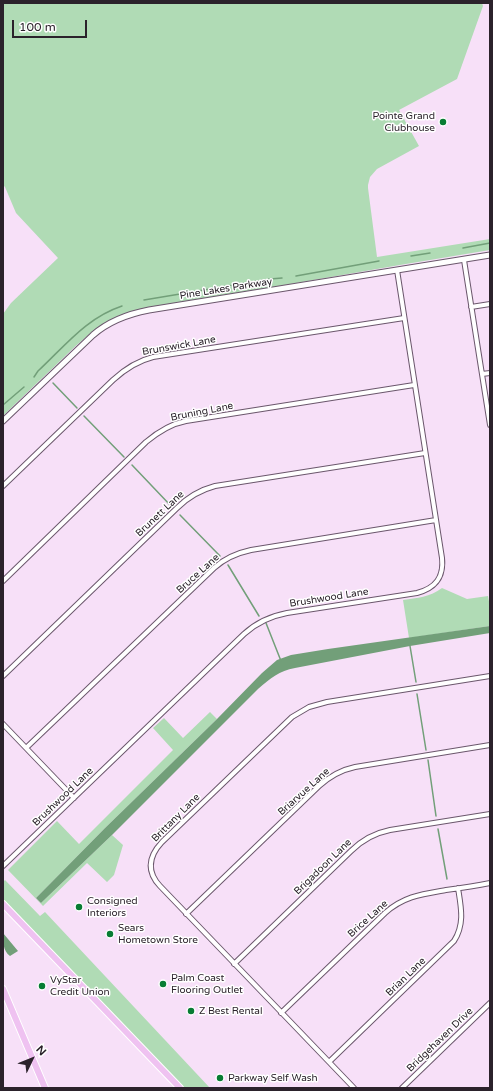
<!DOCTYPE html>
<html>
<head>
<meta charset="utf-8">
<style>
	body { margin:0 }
	#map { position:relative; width:493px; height:1091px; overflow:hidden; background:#f7e0f8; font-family:"Varela Round",sans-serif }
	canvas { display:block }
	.frame { position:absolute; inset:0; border:4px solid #2b222b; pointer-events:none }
	.north { position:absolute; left:12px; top:1039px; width:40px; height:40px; -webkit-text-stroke:3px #fff; paint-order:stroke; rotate:47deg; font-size:11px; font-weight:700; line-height:16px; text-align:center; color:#2b222b }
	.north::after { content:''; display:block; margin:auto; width:14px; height:18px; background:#2b222b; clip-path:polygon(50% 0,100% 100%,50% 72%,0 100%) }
	.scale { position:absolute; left:12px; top:20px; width:75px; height:18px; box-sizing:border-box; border:2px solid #2b222b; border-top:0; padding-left:5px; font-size:12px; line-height:14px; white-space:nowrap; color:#2b222b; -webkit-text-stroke:3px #fff; paint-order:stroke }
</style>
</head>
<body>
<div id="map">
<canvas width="493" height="1091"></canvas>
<div class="frame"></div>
<div class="north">N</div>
<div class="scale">100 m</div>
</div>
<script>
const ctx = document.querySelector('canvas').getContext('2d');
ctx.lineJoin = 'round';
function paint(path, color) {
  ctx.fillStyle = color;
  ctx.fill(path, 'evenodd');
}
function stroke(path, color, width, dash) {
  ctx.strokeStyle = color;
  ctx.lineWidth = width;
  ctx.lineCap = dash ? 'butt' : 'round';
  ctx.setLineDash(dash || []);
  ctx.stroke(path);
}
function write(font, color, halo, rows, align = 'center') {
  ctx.font = font + ' "Varela Round",sans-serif';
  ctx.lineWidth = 3;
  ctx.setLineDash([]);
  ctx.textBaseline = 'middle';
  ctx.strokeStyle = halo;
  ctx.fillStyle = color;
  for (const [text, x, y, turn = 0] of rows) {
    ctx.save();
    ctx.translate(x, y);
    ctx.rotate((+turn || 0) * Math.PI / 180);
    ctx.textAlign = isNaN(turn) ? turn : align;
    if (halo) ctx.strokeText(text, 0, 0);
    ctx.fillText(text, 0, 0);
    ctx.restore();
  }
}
paint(new Path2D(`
	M3,3H482L483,6L457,79L399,110L419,146L377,169L370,177L368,185V188L377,257L490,239V250L400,265L262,289L150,307C105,315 85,337 54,367C37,383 20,399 3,416V314L11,303L58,258L16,213L5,187L3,185Z
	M442,588L467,599L488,596L490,607V626L409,638L403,600C417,598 430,597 442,588Z
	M210,712L217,719L105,828L36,898L41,903L112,835L123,845L114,875L107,882L87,863L43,906L8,870L57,821L79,844L173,750L153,728L164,718L183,738Z
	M5,880L40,916L45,912L210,1088H184L3,900V882Z`), '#b0dbb5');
paint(new Path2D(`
	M490,626V633L410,646L295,668C279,671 271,678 258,689L112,835L41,903L36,898L105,828L217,719L262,673L277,660L291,655L328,649Z
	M3,933L18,951L10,956C3,951 3,942 3,933Z`), '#729f79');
stroke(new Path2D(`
	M463,248L490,243
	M411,256L430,253
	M296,276L379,261
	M144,300L270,279L282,278
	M34,377L38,371C65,346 86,318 122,306
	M53,383L77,408
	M3,405L24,387
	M84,416L124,457
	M132,465L171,506
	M180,515L220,556
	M228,565L259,616
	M266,623L281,661
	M410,646L416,682
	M417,694L426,750
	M428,760L436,816
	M438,829L447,879`), '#729f79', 1.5);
const minor = new Path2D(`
	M464,260L490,425
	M471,307L490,304
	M482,374L490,373
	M3,486L113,380C125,369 137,361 153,357L404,318
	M3,581L146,442C158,432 170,424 186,421L414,385
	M3,676L177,508C188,497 200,490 215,486L425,453
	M3,724L74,798
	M26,748L214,568C225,558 237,553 251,550L436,520
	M3,866L244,634C256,623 271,616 287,613L417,593C436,588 444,577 442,558L397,270
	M186,914L319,786C330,776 341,770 355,767L490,745
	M234,964L351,851C362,840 375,833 390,830L490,814
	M281,1013L385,913C404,896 423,894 446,890C461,888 475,886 490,883
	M329,1062L454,941C465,924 461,907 458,888
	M354,1088L160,886C146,871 149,856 162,842L292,717L309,707L327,702L490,676
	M402,1088L490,1003`);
const tertiary = new Path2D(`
	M3,421L93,335C109,321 128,314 149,310L490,255`);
const primary = new Path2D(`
	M3,904L180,1088
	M3,989L45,1088`);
stroke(minor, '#6b576c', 6);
stroke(tertiary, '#6b576c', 7);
stroke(primary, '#fff', 8);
stroke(minor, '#fff', 4);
stroke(tertiary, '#fff', 5);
stroke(primary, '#efc2f1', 6);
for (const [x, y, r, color] of [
	[443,122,4,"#077c33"],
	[79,907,4,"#077c33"],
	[110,934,4,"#077c33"],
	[163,984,4,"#077c33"],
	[42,986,4,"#077c33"],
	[191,1011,4,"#077c33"],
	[220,1078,4,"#077c33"]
]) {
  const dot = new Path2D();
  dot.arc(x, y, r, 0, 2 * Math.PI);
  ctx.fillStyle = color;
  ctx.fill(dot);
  stroke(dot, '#fff', 1.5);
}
write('10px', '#2b222b', '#fff', [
	["Pointe Grand",435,116,"right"],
	["Clubhouse",435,128,"right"],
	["Consigned",87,901],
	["Interiors",87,913],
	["Sears",118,928],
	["Hometown Store",118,940],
	["Palm Coast",171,978],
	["Flooring Outlet",171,990],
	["VyStar",50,980],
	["Credit Union",50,992],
	["Z Best Rental",199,1011],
	["Parkway Self Wash",228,1078]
], 'left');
write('10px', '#2b222b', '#fff', [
	["Pine Lakes Parkway",226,289,-9],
	["Brunswick Lane",179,346,-10],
	["Bruning Lane",202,412,-11],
	["Brunett Lane",160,514,-43],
	["Bruce Lane",198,574,-42],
	["Brushwood Lane",329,598,-9],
	["Briarvue Lane",304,792,-42],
	["Brushwood Lane",63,797,-44],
	["Brittany Lane",176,818,-45],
	["Brigadoon Lane",323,867,-44],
	["Brice Lane",368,919,-42],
	["Brian Lane",406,977,-44],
	["Bridgehaven Drive",440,1040,-44]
]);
</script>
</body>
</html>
